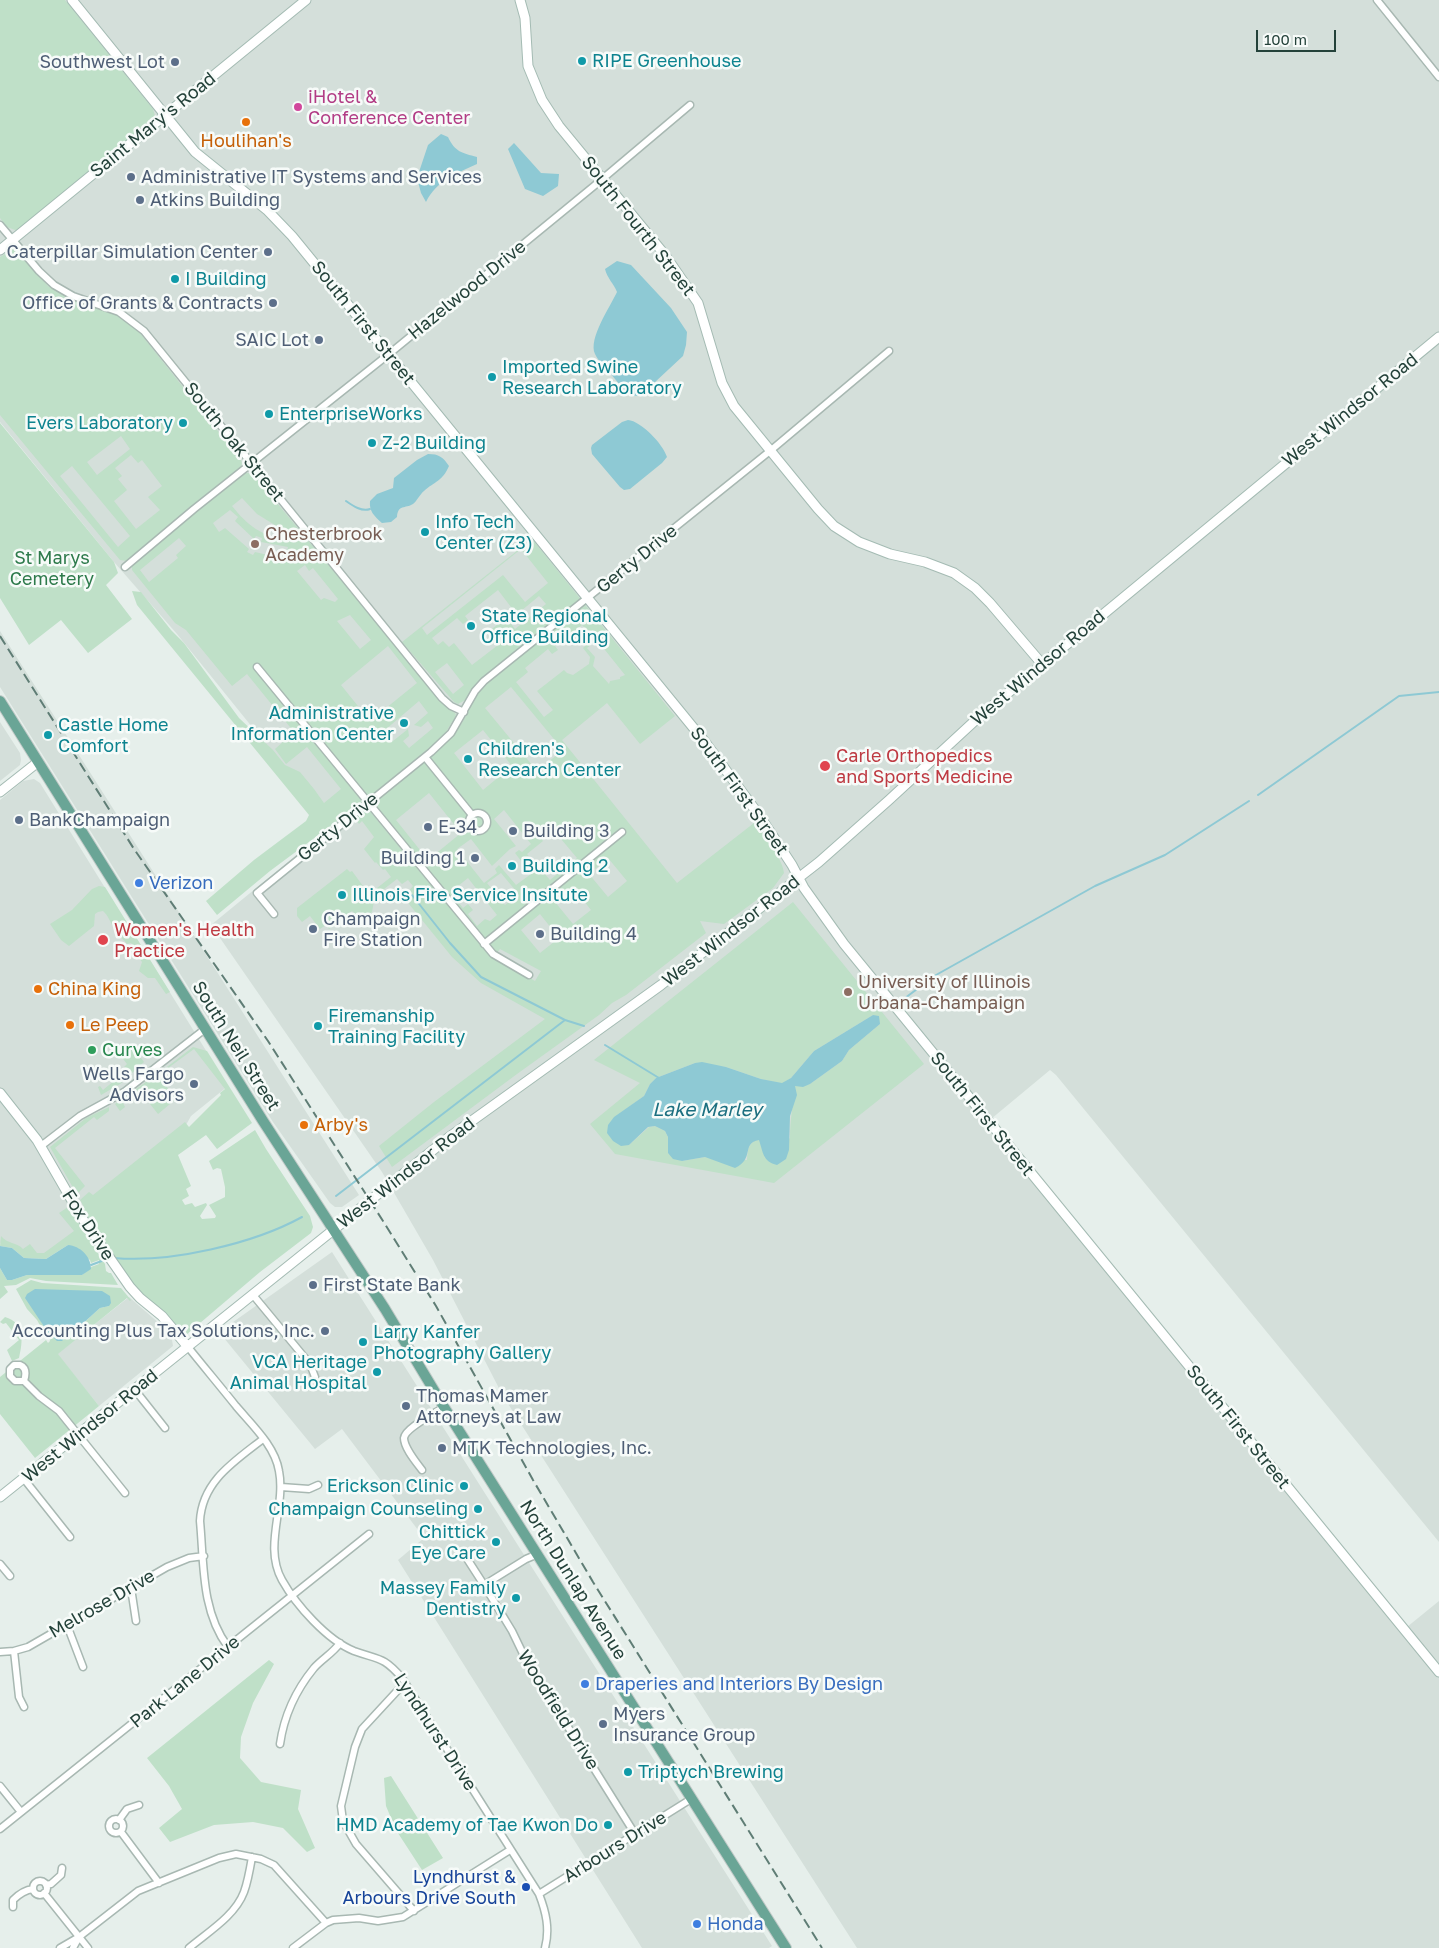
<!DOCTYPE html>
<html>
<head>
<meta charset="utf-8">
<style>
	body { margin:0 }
	#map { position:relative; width:1439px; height:1948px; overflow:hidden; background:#e6efeb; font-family:"Golos Text",sans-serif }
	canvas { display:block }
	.scale { position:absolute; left:1256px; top:30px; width:80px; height:22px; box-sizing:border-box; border:2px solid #24423a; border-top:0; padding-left:6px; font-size:15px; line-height:18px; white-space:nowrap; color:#24423a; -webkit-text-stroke:4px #f7fbf9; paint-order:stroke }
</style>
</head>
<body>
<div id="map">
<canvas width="1439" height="1948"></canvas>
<div class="scale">100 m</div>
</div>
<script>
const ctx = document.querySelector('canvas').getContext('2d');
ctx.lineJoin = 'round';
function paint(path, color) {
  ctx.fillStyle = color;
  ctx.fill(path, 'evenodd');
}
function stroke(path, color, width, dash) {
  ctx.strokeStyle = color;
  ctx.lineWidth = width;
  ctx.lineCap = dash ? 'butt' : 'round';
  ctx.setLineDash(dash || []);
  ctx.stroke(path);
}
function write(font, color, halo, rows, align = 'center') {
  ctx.font = font + ' "Golos Text",sans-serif';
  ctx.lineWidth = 5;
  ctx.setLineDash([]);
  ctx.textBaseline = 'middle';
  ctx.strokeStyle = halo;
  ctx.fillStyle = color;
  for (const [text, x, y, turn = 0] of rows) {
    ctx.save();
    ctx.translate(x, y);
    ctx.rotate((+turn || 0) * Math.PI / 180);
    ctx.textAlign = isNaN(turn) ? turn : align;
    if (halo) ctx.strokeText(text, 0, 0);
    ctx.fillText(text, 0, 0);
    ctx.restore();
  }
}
paint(new Path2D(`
	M0,0H1439V1542L1056,1075L1050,1070L991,1119L1407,1627L1439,1601V1948H857L503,1396L433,1260L382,1172L211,925L332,826L177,634L114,562L0,422Z
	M0,631L359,1195L342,1207H335L330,1203L273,1122L0,687Z
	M0,722L20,753L21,760L20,765L0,781Z
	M34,779L40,783L228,1086L191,1116L186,1125L73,1216L84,1233L43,1257L0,1243V800L23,781Z
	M332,1252L772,1946L769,1948H642L398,1560L424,1538L342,1429L315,1449L219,1332Z
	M129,1297L160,1324L172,1340L173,1346L99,1406L57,1354Z`), '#d4dfda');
paint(new Path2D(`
	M0,0H65L153,109L155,116L148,124L18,231L7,227L0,218Z
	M13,249L17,250L48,286L80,304L99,308L118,315L140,333L241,460L242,464L239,469L127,561L120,560L0,415V257ZM121,436L130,449L97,475L87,462ZM131,455L138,463L142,460L162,486L148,497L160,510L136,529L114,501L127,490L118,479L122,476L115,468ZM72,466L130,536L118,547L60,476Z
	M0,423L114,562L118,573L106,585L132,619L88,653L61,620L29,645L0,598Z
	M246,473H252L444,704L456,714L453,723L452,722L446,732L432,746L364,801L270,871L217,915L206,901L254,860L306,821L309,815L137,605L132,591L141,592L171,630L184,643L239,718L273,750L285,765L300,772L314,789L324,803L341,789L307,747L286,764L275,749L294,732L247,674L232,686L186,630L175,623L132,570V564L185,520ZM242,498L257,514L278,527L276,530L285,531V540C261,535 248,526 232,506ZM230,510L238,517L235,521L254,539L256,536L262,538L261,542L288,547L285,559L255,552L253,555L247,552L249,549L225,528L219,532L213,523ZM179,538L186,546L176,555L178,558L149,582L140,570ZM305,565L309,571L313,568L338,599L335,602L324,598L321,600L297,571ZM350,615L371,640L360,649L337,621ZM388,646L417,683L370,721L341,685ZM419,701L428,713L414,725L421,727L428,721L433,728L409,748L403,741L409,736L408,729L393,741L385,730Z
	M532,539L675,716L640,744L607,703L562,740L677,883L754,823L756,824C764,836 783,859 784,873L773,888L724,924L700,921L706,933L626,995L612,1003L599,1015L517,1074L392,1167L379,1146L434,1102L545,1019L481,983L452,957L409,904L407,893L413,886L408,880L402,884L397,879L375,896L372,912L364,917H358L352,911L329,929L326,925L320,929L310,916L302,922L297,916V908L347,869L350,872L352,871L363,886H368L372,892L391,877L385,869L383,870L376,862L375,863L364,849L374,837L362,821L359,824L356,820V816L364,810L368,809L488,954L535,981L541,971L500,949L496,954L373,804L376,800C404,778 470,736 471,697L458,704L454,702L402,642ZM521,549L548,583L525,602L503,575L427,635L422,628ZM498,590L514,611L492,629L502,642L472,665L454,643L449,647L443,641L438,645L432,638L457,618L463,624L468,620L465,616ZM539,596L546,604L515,629L509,621ZM582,625L594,638L583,648L590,657L589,664L573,675L567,673L564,670L537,691L553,710L544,717L516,682L528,672L525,668L548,649L552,654L558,650L555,646ZM597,640L625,675L620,677V679L610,681L609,684L593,666L595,657L587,648ZM447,663L464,685L453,694L435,672ZM511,687L563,750L537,771L485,708ZM483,730L512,766L483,790L454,753ZM429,793L461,833L428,860L396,820ZM504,810L531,844L522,852L519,850L515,853L531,874L516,885L499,865L495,869L497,873L484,883L457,849L471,839L492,866L510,849L516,846L494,819ZM551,827L577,858L550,880L527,854L543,841L538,834ZM608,858L627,881L608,897L589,874ZM501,873L516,891L513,894L515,897L505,905L487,883ZM468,878L497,915L490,921L485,919L477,926L468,914L473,910L468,904L463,908L455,898L458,895L460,897L464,894L458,886ZM573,887L591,910L573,924L555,902ZM540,914L559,938L540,953L521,930Z
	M99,886L105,887L170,992L166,994L155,978H148L139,971L142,962C137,956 136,949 131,943L127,944C123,939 117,934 114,928C110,922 108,915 103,911L98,912L95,914L94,926L69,946L61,940L50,924L72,910L92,889Z
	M793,902L924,1064L774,1183L615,1154L590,1124L640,1083L594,1060ZM873,1015L880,1024L849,1050L842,1061L810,1084L795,1086C793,1104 790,1120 790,1138L765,1158L760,1139C748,1142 748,1149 747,1160L716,1159L705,1157L682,1161L668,1153V1137L665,1131L655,1126L649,1127L629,1145L615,1117L644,1096L650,1084L656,1078L695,1063L726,1067L761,1079L782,1084L791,1078L814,1051Z
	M126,1044L132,1046L144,1062L120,1084L101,1095L98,1087L100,1086L103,1090L127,1070L124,1067L127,1064L117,1051Z
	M193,1047L207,1051L252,1123L217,1149L206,1135L178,1155L191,1186L186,1189L189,1196L182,1200L185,1205L192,1203L195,1207L206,1203L207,1205L200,1216L202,1219L215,1218L216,1216L209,1205L225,1197V1187L221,1169L217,1168L213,1170L209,1161L255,1130L266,1149L310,1216L313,1227L311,1233L260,1272L186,1335L182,1334L167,1315L142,1295L130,1281L82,1209L84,1207L80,1200L89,1192L93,1195L185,1122L189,1127L221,1095L220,1093L225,1089L194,1049L164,1071L163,1070Z
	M157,1074L176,1099L158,1114L139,1090L123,1103L125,1107L120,1111L115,1104Z
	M109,1107V1111L97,1120L94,1117L55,1148L85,1186L78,1193H76L50,1147L86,1118Z
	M68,1207L105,1264L106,1271L109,1273H111L118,1285L46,1281L30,1278L16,1285L4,1286L8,1292L0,1299V1268L7,1280H12L27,1275H82L91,1267L99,1264V1260L91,1263L90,1260L68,1245L46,1259L24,1258L12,1248L0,1246L1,1236C7,1244 17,1242 23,1249L30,1244L37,1253H44L74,1231L59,1213Z
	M31,1280L42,1283L121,1288L131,1300L130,1301L127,1298L58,1354L99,1406L35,1458L0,1414V1377L46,1340L48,1343L50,1341L49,1336L42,1329L37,1320L27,1309L16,1289ZM109,1306L100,1308L80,1326L75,1327L67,1334L65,1338L57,1340L47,1331L39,1318Z
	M5,1317C25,1323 23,1341 19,1358L12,1361L7,1350L19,1340L6,1323L3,1324L0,1322Z
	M269,1660L274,1664L253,1703L241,1737L240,1758L261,1782L301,1790L298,1809L315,1848L307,1852L283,1828L253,1822L214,1825L170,1842L159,1828L182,1809L169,1786L147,1758Z
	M391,1776L443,1858L422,1870L396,1830L386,1806L384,1778Z`), '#bfe0c8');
paint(new Path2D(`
	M441,134L448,137C455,152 462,153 477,157V164C456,174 437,180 426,202L421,193L417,178L428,145Z
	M514,143L541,173L559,174L558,186L543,196L525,189L508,149Z
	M617,261L631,265L671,308L687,332L686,345L683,356L640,396C628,397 622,387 615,379C609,371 599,363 595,354C588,339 610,307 617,292C614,284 607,278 605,269Z
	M628,420C641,421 663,444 667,457L662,463L630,489L624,490L620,487L592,454L591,448L592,445L622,422Z
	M428,454C439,454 443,457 449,466C442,482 435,481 424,491C420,494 417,501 413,504C405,509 398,504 397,517L391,522L382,523C374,516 369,511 370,501L377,494L393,488L394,478L417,460Z
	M873,1015L879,1016L880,1024L849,1050L842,1061L810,1084L803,1087L795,1086L797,1095L790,1116L789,1150L786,1159L777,1165C763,1162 763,1152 759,1140C741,1143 755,1159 735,1168L705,1157L682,1161L673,1159L668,1153V1137L665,1131L655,1126L648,1127L629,1145L621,1146L613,1141L607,1133L608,1125L614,1117L644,1096L650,1084L656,1078L695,1063L702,1062L726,1067L761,1079L782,1083L791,1078L814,1051Z
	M68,1245C80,1246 91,1256 91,1269L82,1275H27L12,1280H7L0,1268V1246L12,1248L24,1258L46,1259Z
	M35,1289L102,1291L110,1296L111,1303L109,1306L100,1308L80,1326L75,1327L62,1341H57L47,1331L25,1298L27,1294Z`), '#8ec9d4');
stroke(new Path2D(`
	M346,501C353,506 362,512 370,509
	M1258,795L1399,696L1439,692
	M412,895L450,943L481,977L565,1020
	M901,1001L936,975L1095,886L1165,855L1249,801
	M605,1045L659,1078
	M336,1196L565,1020L584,1026
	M114,1258C170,1263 253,1244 302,1217
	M91,1265L107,1259`), '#8ec9d4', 2);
const street = new Path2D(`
	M1377,0L1439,77
	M0,225L39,271L54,285L73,296L119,312L144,331L442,698L451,706L464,712
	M125,567L194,509L389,354L594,186L690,105
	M257,667L493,954L529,975
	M425,757L472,815
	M469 822a9 9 0 1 1 18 0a9 9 0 1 1-18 0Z
	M274,914L257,893L431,752L451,733L475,691L484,681L770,451L889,351
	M484,944L622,832
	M41,1146L80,1116L124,1092L205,1029
	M253,1295L310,1364L315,1377
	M188,1347C204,1367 220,1386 236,1406C252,1425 275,1446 279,1471C286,1507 263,1546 282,1580C296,1605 327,1640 354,1651C379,1660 383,1656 402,1678L539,1894C546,1912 550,1929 545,1948
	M14,1365H20C27,1368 26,1375 24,1381H15L10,1376V1369Z
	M24,1381L39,1396L59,1411L125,1493
	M135,1390L165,1428
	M422,1470C416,1462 404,1448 404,1438C405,1428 436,1413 444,1407
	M24,1479L70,1537
	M281,1487L309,1489L318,1485
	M464,1554L484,1585L526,1559L538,1554
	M0,1564L10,1576
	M484,1585L512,1631L526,1660L635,1834
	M131,1588L136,1621
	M67,1625L83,1667
	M228,1647C201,1611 204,1563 200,1521C202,1481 235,1461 263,1439
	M14,1651L19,1697L24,1707
	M0,1652L14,1651L28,1647L167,1567L189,1558L204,1556
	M406,1684L398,1690L362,1729L355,1747L341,1806L343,1821L356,1844L414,1911
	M280,1744C284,1716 296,1690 314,1668C322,1659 333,1653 340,1643
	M0,1786L21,1812
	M109 1826a7 7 0 1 1 14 0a7 7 0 1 1-14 0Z
	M119,1820L127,1809L139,1805
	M0,1829L369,1534
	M121,1832L159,1883
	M33 1888a7 7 0 1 1 14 0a7 7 0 1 1-14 0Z
	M46,1885L51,1884L61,1875L62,1868
	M44,1893L88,1948
	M539,1894L691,1799
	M13,1907V1900C19,1894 25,1890 33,1889
	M60,1948L79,1937L138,1891L219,1858L236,1854L261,1859L274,1865L326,1923
	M73,1948L79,1937
	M189,1948C208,1932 235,1916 244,1892C248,1881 250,1869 252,1857
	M293,1948L326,1923L333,1920L359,1918L378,1921L403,1917L510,1850`);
const secondary = new Path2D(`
	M72,0L195,152L267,210L292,236L705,742L759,815L792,865L804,888L844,944L1439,1672
	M520,0L525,18L528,66L542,100L559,126L665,255L698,303L722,383L734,406L818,509L834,526L859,542L890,554L925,562L954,573L975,588L990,603L1042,664
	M0,250L306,0
	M0,792L38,762
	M0,1093L37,1140L82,1218L130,1287L140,1298L162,1316L188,1347
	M0,1497L448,1138L661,985L819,862L889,800L980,716L1439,337`);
const primary = new Path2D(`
	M0,701L263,1121L385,1309L444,1407L786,1948`);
stroke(street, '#a8b8b2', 9);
stroke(secondary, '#a4bbb3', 11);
stroke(primary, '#c2cac8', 12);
stroke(street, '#fff', 6);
stroke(secondary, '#fff', 9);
stroke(primary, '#6aa596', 10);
stroke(new Path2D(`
	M0,636L134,849L268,1041L383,1221L436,1306L533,1480L593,1582L822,1948`), '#5f7d75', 2, [10, 5]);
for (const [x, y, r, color] of [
	[582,61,5,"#0f9aa8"],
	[175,62,5,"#5c6f8a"],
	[298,107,5,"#d1479c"],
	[246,122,5,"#e8710a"],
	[131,177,5,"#5c6f8a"],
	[140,200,5,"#5c6f8a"],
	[268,252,5,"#5c6f8a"],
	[175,279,5,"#0f9aa8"],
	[273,303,5,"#5c6f8a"],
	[319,340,5,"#5c6f8a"],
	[492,377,5,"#0f9aa8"],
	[269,414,5,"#0f9aa8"],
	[183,423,5,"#0f9aa8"],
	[372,443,5,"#0f9aa8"],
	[425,532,5,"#0f9aa8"],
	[255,544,5,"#8d6e63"],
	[471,626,5,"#0f9aa8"],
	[404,723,5,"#0f9aa8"],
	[48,735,5,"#0f9aa8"],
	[468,759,5,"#0f9aa8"],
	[825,766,6,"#e0444e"],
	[19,820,5,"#5c6f8a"],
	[428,827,5,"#5c6f8a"],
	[513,831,5,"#5c6f8a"],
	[475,858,5,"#5c6f8a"],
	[512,866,5,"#0f9aa8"],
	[139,883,5,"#3f7fe0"],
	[342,895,5,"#0f9aa8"],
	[313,929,5,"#5c6f8a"],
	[540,934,5,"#5c6f8a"],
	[103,940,6,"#e0444e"],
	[38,989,5,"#e8710a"],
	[848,992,5,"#8d6e63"],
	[70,1025,5,"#e8710a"],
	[318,1026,5,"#0f9aa8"],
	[92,1050,5,"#2e9e5b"],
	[194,1084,5,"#5c6f8a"],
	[304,1125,5,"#e8710a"],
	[313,1285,5,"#5c6f8a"],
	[325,1331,5,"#5c6f8a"],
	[363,1342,5,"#0f9aa8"],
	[377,1372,5,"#0f9aa8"],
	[406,1406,5,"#5c6f8a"],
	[442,1448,5,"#5c6f8a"],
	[464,1486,5,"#0f9aa8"],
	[478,1509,5,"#0f9aa8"],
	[496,1542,5,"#0f9aa8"],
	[516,1598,5,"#0f9aa8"],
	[585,1684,5,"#3f7fe0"],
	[603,1724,5,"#5c6f8a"],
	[628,1772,5,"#0f9aa8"],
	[608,1825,5,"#0f9aa8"],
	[526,1887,5,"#1a4fb4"],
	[697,1924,5,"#3f7fe0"]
]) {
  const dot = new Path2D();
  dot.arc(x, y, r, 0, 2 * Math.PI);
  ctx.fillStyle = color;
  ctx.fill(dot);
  stroke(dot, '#f7fbf9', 2);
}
write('18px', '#0d838f', '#f7fbf9', [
	["RIPE Greenhouse",592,61],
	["I Building",185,279],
	["Imported Swine",502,367],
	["Research Laboratory",502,388],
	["EnterpriseWorks",279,414],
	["Evers Laboratory",173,423,"right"],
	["Z-2 Building",382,443],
	["Info Tech",435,522],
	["Center (Z3)",435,543],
	["State Regional",481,616],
	["Office Building",481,637],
	["Administrative",394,713,"right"],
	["Information Center",394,734,"right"],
	["Castle Home",58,725],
	["Comfort",58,746],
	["Children's",478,749],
	["Research Center",478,770],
	["Building 2",522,866],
	["Illinois Fire Service Insitute",352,895],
	["Firemanship",328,1016],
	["Training Facility",328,1037],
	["Larry Kanfer",373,1332],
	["Photography Gallery",373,1353],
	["VCA Heritage",367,1362,"right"],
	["Animal Hospital",367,1383,"right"],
	["Erickson Clinic",454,1486,"right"],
	["Champaign Counseling",468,1509,"right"],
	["Chittick",486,1532,"right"],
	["Eye Care",486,1553,"right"],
	["Massey Family",506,1588,"right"],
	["Dentistry",506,1609,"right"],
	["Triptych Brewing",638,1772],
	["HMD Academy of Tae Kwon Do",598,1825,"right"]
], 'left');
write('18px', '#4e5e75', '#f7fbf9', [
	["Southwest Lot",165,62,"right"],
	["Administrative IT Systems and Services",141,177],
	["Atkins Building",150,200],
	["Caterpillar Simulation Center",258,252,"right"],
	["Office of Grants & Contracts",263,303,"right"],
	["SAIC Lot",309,340,"right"],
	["BankChampaign",29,820],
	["E-34",438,827],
	["Building 3",523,831],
	["Building 1",465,858,"right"],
	["Champaign",323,919],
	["Fire Station",323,940],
	["Building 4",550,934],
	["Wells Fargo",184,1074,"right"],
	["Advisors",184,1095,"right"],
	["First State Bank",323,1285],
	["Accounting Plus Tax Solutions, Inc.",315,1331,"right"],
	["Thomas Mamer",416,1396],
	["Attorneys at Law",416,1417],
	["MTK Technologies, Inc.",452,1448],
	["Myers",613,1714],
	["Insurance Group",613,1735]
], 'left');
write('18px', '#b23c85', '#f7fbf9', [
	["iHotel &",308,97],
	["Conference Center",308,118]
], 'left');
write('18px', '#24423a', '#f7fbf9', [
	["Saint Mary's Road",153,125,-39],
	["South Fourth Street",638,226,52],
	["Hazelwood Drive",467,290,-39],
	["South First Street",363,323,51],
	["West Windsor Road",1350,410,-39],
	["South Oak Street",234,442,51],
	["Gerty Drive",637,559,-39],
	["West Windsor Road",1038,668,-40],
	["South First Street",739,791,54],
	["Gerty Drive",338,827,-39],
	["West Windsor Road",731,931,-38],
	["South Neil Street",236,1046,58],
	["South First Street",982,1114,51],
	["West Windsor Road",406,1173,-38],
	["Fox Drive",88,1225,57],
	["West Windsor Road",90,1426,-39],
	["South First Street",1238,1427,51],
	["North Dunlap Avenue",573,1580,58],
	["Melrose Drive",102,1604,-30],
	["Park Lane Drive",185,1682,-39],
	["Woodfield Drive",558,1710,58],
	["Lyndhurst Drive",435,1732,57],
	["Arbours Drive",615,1847,-32]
]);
write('18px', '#c56008', '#f7fbf9', [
	["Houlihan's",246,141,"center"],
	["China King",48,989],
	["Le Peep",80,1025],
	["Arby's",314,1125]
], 'left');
write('18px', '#785e54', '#f7fbf9', [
	["Chesterbrook",265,534],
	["Academy",265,555],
	["University of Illinois",858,982],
	["Urbana-Champaign",858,1003]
], 'left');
write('18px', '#2d7a4b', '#f7fbf9', [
	["St Marys",52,558],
	["Cemetery",52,579]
]);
write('18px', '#be3a42', '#f7fbf9', [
	["Carle Orthopedics",836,756],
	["and Sports Medicine",836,777],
	["Women's Health",114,930],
	["Practice",114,951]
], 'left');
write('18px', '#366cbe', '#f7fbf9', [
	["Verizon",149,883],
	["Draperies and Interiors By Design",595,1684],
	["Honda",707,1924]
], 'left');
write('18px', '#27864d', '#f7fbf9', [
	["Curves",102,1050]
], 'left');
write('18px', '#164399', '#f7fbf9', [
	["Lyndhurst &",516,1877],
	["Arbours Drive South",516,1898]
], 'right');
write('italic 19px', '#1c6f80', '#f7fbf9', [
	["Lake Marley",707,1110]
]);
</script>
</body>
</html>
